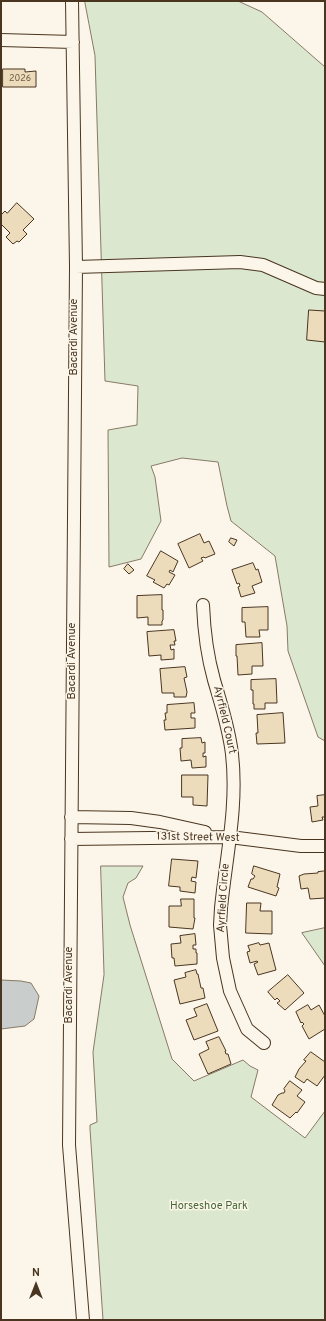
<!DOCTYPE html>
<html>
<head>
<meta charset="utf-8">
<style>
	body { margin:0 }
	#map { position:relative; width:326px; height:1321px; overflow:hidden; background:#fbf6e9; font-family:Overpass,sans-serif }
	canvas { display:block }
	.frame { position:absolute; inset:0; border:2px solid #4a3520; pointer-events:none }
	.north { position:absolute; left:16px; top:1265px; width:40px; height:40px; -webkit-text-stroke:3px #fbf6e9; paint-order:stroke; rotate:0deg; font-size:11px; font-weight:700; line-height:16px; text-align:center; color:#4a3520 }
	.north::after { content:''; display:block; margin:auto; width:14px; height:18px; background:#4a3520; clip-path:polygon(50% 0,100% 100%,50% 72%,0 100%) }
</style>
</head>
<body>
<div id="map">
<canvas width="326" height="1321"></canvas>
<div class="frame"></div>
<div class="north">N</div>
</div>
<script>
const ctx = document.querySelector('canvas').getContext('2d');
ctx.lineJoin = 'round';
function paint(path, color) {
  ctx.fillStyle = color;
  ctx.fill(path, 'evenodd');
}
function stroke(path, color, width, dash) {
  ctx.strokeStyle = color;
  ctx.lineWidth = width;
  ctx.lineCap = dash ? 'butt' : 'round';
  ctx.setLineDash(dash || []);
  ctx.stroke(path);
}
function write(font, color, halo, rows, align = 'center') {
  ctx.font = font + ' Overpass,sans-serif';
  ctx.lineWidth = 3;
  ctx.setLineDash([]);
  ctx.textBaseline = 'middle';
  ctx.strokeStyle = halo;
  ctx.fillStyle = color;
  for (const [text, x, y, turn = 0] of rows) {
    ctx.save();
    ctx.translate(x, y);
    ctx.rotate((+turn || 0) * Math.PI / 180);
    ctx.textAlign = isNaN(turn) ? turn : align;
    if (halo) ctx.strokeText(text, 0, 0);
    ctx.fillText(text, 0, 0);
    ctx.restore();
  }
}
const green = new Path2D(`
	M85,1H238L262,12L325,67V741L318,737L288,651L287,626L275,556L231,521L227,506L218,462L182,458L151,466L155,477L161,521L141,559L109,567L108,430L137,425L138,386L105,381L95,56Z
	M101,866H143L136,878L128,883L123,897L130,925L172,1059L194,1081L243,1060L250,1066L258,1070L251,1097L305,1138L325,1111V1320H103L90,1129V1125L97,1122L93,1052L104,975Z
	M325,928V966L302,933Z`);
paint(green, '#dce7d0');
stroke(green, '#887966', 1);
const water = new Path2D(`
	M1,980L21,981L31,983L39,996L34,1019L25,1026L1,1029Z`);
paint(water, '#c9cecd');
stroke(water, '#887966', 1);
const building = new Path2D(`
	M3,69H25V72L36,71V87H3Z
	M17,203L34,219L23,230L27,234L19,242L17,241L13,244L6,237L10,233L1,224V215L5,211L7,213Z
	M309,310L325,311V342L307,340Z
	M200,534L204,543L209,541L215,554L205,558L204,557L201,558L203,561L189,568L178,544Z
	M231,538L237,540L234,546L229,542Z
	M161,551L178,561L173,572L170,570L169,572L175,575L169,585L167,584L164,588L153,582L155,580L147,576Z
	M253,563L256,570L258,569L262,582L252,586L255,593L241,597L238,587L240,586L239,583L237,584L232,570Z
	M128,564L134,570L129,574L124,569Z
	M162,595V610H163V620L162,621V625H148V617L137,618V596Z
	M268,607V630H259L260,637H246L245,622H242V608Z
	M174,630L176,641H174L175,645H170L171,650L174,649V659L161,660V655L149,656L147,632Z
	M262,643L263,666H252V674L238,675L237,656H236V645Z
	M185,667L187,677L184,678L187,692L186,697H174V693H162L160,669Z
	M276,679L277,703H265V709H254V704H253V690H251V680Z
	M194,703L195,713H191V718H195V728L165,730L164,720H166L165,713H167V705Z
	M283,713L285,743L257,744L256,733H258L257,715Z
	M201,738L202,743L205,742V753H203V757L206,756V767L192,768L191,760L181,761L180,748H182V739Z
	M182,775H208L207,806L193,805V797H182Z
	M325,795V817H322L323,820L312,822L310,807L318,806L317,796Z
	M172,859L198,861L196,878L192,877L191,881L196,882L195,893L180,891V887L169,886Z
	M254,866L280,874L277,887L279,888L276,896L248,887L251,879H253L255,876L252,874Z
	M324,871H325V898L310,899L308,888L301,889L299,876L304,874L318,873V872Z
	M181,899H194V918H195L193,929L169,927V906H181Z
	M247,903H261L260,911H272V934L246,933Z
	M195,934L196,945H193V949H196V953H197V964L175,966L174,958H172L171,944L181,943L180,936Z
	M259,943L260,945L269,943L276,970L258,975L254,964L258,962L257,961L250,963L247,952L250,951L248,946Z
	M196,970L197,974H198L201,988H203L205,998L180,1004L174,980L186,977L185,973Z
	M288,975L304,993L285,1010L277,1003L280,1001L277,998L275,1000L268,992Z
	M207,1004L218,1031L194,1040L186,1020L197,1016L194,1009Z
	M308,1005L311,1010L319,1005L325,1016V1029L309,1039L302,1026L304,1024L302,1022L301,1023L296,1012Z
	M219,1037L226,1051H225L226,1054H228L231,1064L208,1074L199,1054L209,1049L206,1042Z
	M311,1052L325,1062V1075L317,1086L307,1079L304,1083L295,1077L299,1069L306,1061L304,1060Z
	M290,1081L302,1090L297,1096L305,1102L297,1113L296,1112L290,1118L272,1105L278,1095L282,1093H284L285,1091L284,1089Z`);
paint(building, '#ecdcbc');
stroke(building, '#4a3520', 1);
const minor = new Path2D(`
	M72,1L76,267L69,1145L83,1320
	M1,40L73,42
	M76,267L240,262L263,265L316,288L325,289
	M203,605C204,630 207,655 214,680C221,704 229,728 232,754C238,806 226,857 221,908L220,925L223,958L230,991L247,1029L264,1043
	M71,817L131,818L160,822L205,832
	M71,839L230,837L301,846H325`);
stroke(minor, '#4a3520', 14);
stroke(minor, '#fbf6e9', 12);
write('9px', '#725f47', null, [
	["2026",20,79]
]);
write('11px', '#4a3520', '#fbf6e9', [
	["Bacardi Avenue",75,337,-90],
	["Bacardi Avenue",73,661,-90],
	["Ayrfield Court",224,720,77],
	["131st Street West",198,838,1],
	["Ayrfield Circle",224,898,-86],
	["Bacardi Avenue",70,985,-90]
]);
write('11px', '#436837', '#fbf6e9', [
	["Horseshoe Park",209,1207]
]);
</script>
</body>
</html>
